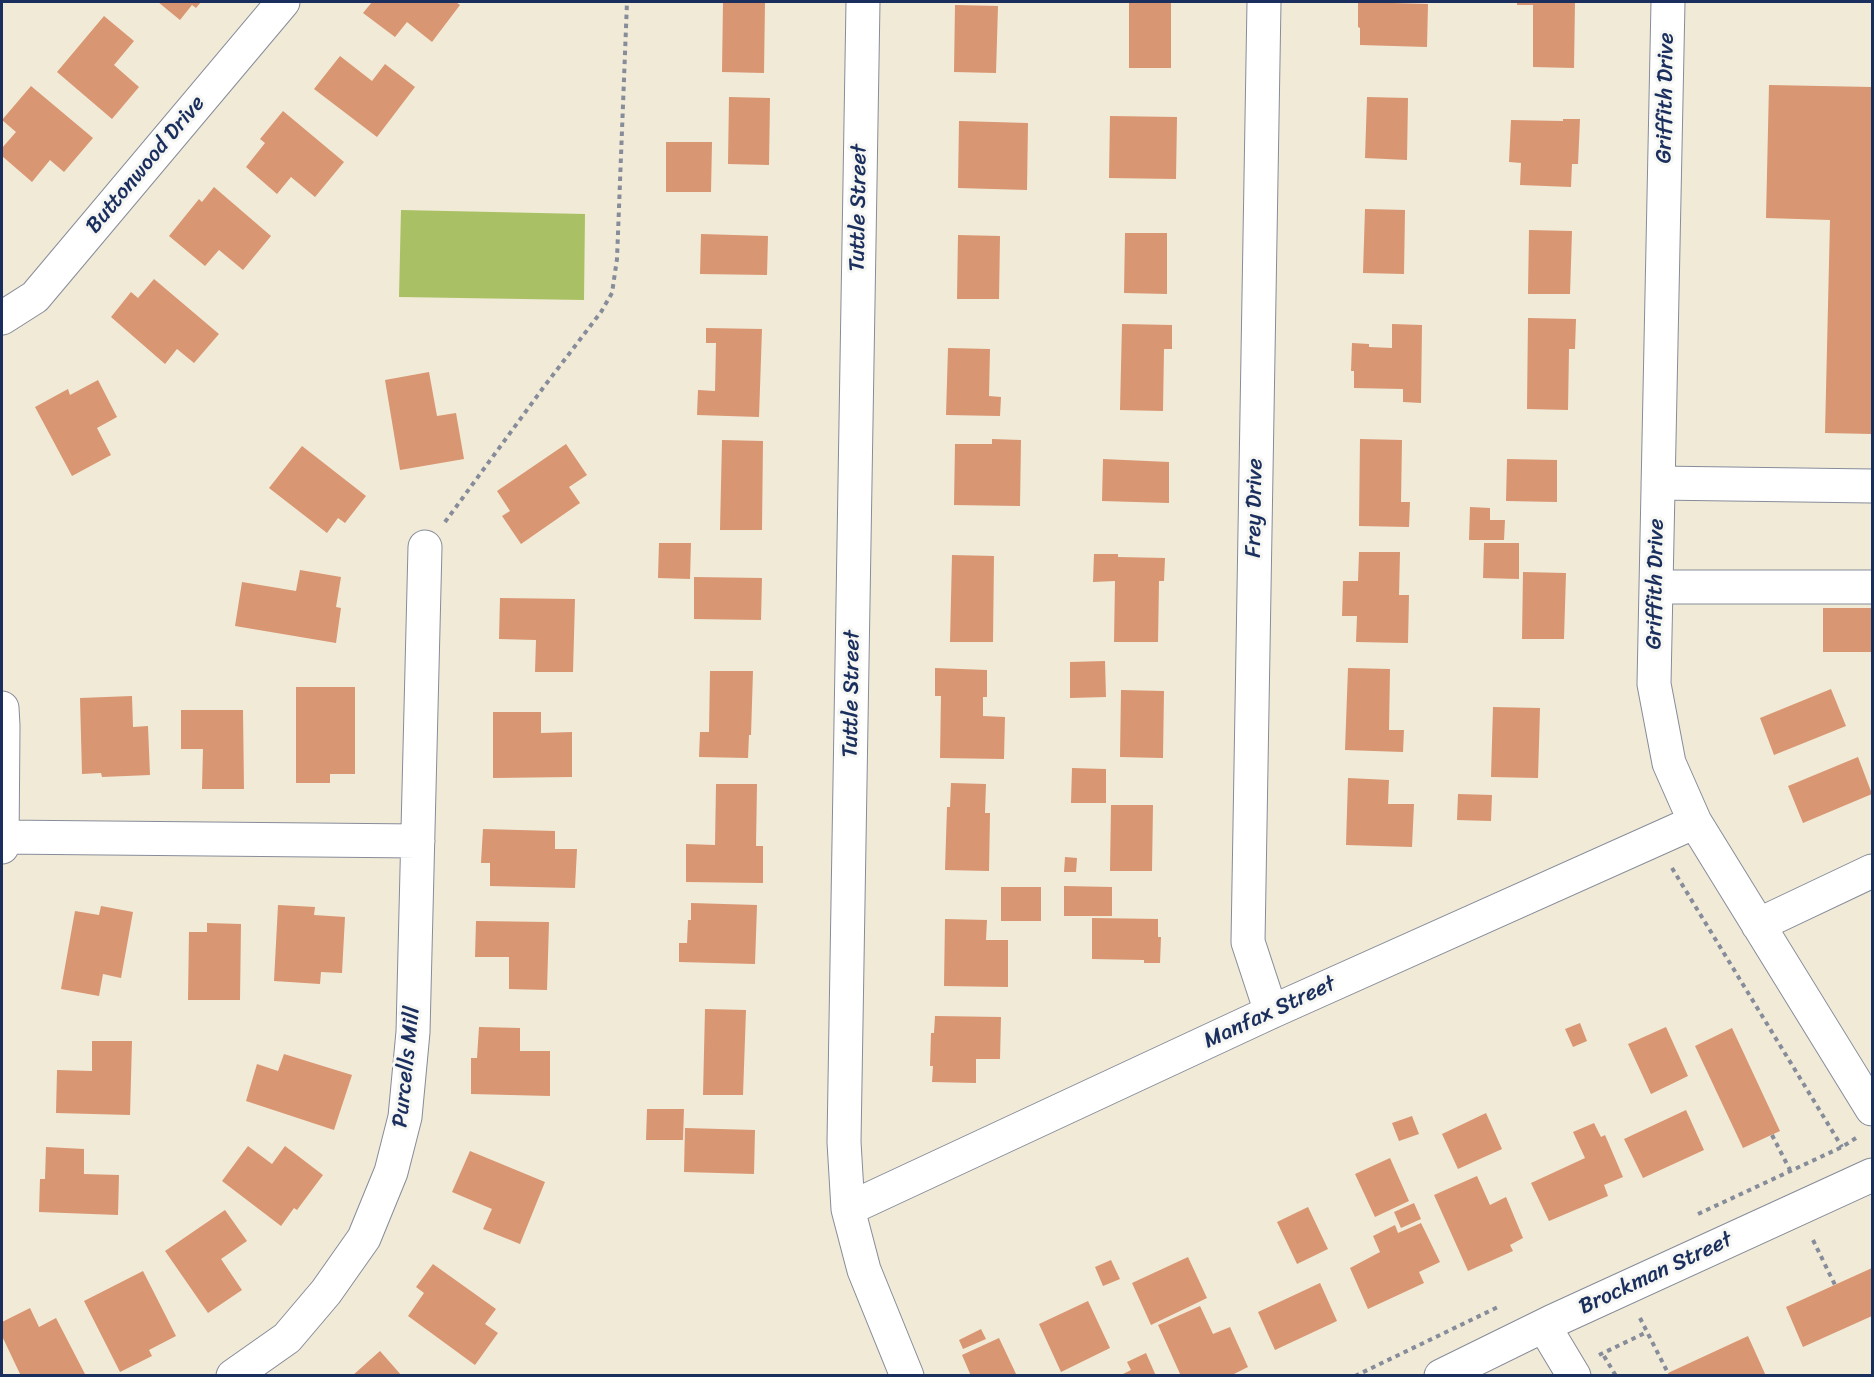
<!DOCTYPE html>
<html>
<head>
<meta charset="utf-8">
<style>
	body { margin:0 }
	#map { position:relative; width:1874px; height:1377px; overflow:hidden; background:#f1ead7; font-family:Sriracha,sans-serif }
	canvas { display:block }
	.frame { position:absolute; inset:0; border:3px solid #1b2f5e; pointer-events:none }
</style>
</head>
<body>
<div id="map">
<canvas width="1874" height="1377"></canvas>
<div class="frame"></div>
</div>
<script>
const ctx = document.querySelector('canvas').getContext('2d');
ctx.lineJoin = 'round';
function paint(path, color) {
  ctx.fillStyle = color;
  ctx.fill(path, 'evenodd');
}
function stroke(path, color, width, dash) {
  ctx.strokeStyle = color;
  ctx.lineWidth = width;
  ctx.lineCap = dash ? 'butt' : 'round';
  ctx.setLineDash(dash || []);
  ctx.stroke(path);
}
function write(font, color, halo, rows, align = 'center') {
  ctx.font = font + ' Sriracha,sans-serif';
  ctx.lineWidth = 6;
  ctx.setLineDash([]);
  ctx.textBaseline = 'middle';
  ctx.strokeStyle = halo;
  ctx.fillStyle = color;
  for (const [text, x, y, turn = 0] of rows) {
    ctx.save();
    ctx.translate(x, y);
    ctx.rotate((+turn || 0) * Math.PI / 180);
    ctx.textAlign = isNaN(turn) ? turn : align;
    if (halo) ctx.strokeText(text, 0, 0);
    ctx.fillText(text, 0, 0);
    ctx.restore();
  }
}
paint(new Path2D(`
	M401,210L585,214L584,300L399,297Z`), '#aac065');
paint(new Path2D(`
	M158,2H201L196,8L192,5L180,20Z
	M372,2H456L460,5L432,42L407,22L395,37L363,13Z
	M723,2H765L764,73L722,72Z
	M1129,2H1171V68H1129Z
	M1358,2L1428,4L1427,47L1360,45V28L1358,27Z
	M1517,2H1575L1574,68L1533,67V5H1517Z
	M955,5L998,6L996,73L954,72Z
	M104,16L134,41L114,65L139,87L112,119L57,72Z
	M340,56L372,81L385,64L415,87L377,137L314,89Z
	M1769,85L1872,87V434L1825,433L1830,220L1766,218Z
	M31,86L93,138L64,172L50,160L32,182L2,156V148L16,132L2,120Z
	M729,97L770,98L769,165L728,164Z
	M1367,97L1408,98L1407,160L1365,158Z
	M283,111L344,162L315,197L291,177L277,194L246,167L265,143L260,139Z
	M1110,116L1177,117L1176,179L1109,178Z
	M1563,119H1580L1578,164H1572L1571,187L1520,185L1521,163L1509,162L1511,120L1563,121Z
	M959,121L1028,123L1027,190L958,188Z
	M666,142H712L711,192H666Z
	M214,187L271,236L243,270L219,250L205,266L169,236L199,199L202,202Z
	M1365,209L1405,210L1404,274L1363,273Z
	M1529,230L1572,231L1570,294H1528Z
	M1125,233H1167V294L1124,293Z
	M701,234L768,236L767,275L700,274Z
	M958,235L1000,236L999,299H957Z
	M154,279L219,334L194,363L177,349L165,364L111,317L131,292L138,298Z
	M1528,318L1576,319L1575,349H1569L1568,410L1527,409Z
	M1122,324L1172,325V349H1164L1163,411L1120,410Z
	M1392,324L1422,325L1421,403L1403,402V389L1354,388V371H1351L1352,343L1369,344V347L1392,348Z
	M706,328L762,329L759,417L697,415L698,390L715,391L716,343H706Z
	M948,348L990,349L989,396L1001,397L1000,416L946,415Z
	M429,372L437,416L456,413L464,459L400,470L385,380Z
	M98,380L117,417L97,428L111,455L72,476L35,407L68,389L70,395Z
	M992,439L1021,440L1020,506L954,505L955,444H992Z
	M1360,439L1402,440L1401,502H1410L1409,527L1359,526Z
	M722,440L763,441L762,530H720Z
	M566,444L587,475L569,487L580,503L521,544L502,516L510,511L497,491Z
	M302,446L366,496L345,523L338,518L327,533L269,488Z
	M1103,459L1169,462V503L1102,501Z
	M1507,459L1557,460V502L1506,501Z
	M1470,507L1490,508V520H1505L1504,540H1469Z
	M659,543H691L690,579L658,578Z
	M1484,543H1519V579L1483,578Z
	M1359,552H1400L1399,595H1409L1408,643L1356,642L1357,616H1342L1343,581H1358Z
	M1094,554H1118V557L1165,558L1164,581H1159L1158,642H1114L1115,581L1093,582Z
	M952,555L994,556L993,642H950Z
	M300,570L341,577L336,607L341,608L336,643L235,626L242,582L296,591Z
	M1523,572L1566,573L1564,639H1522Z
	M694,577L762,578L761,620L694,619Z
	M500,598L575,599L573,672H535L536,640L499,639Z
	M1823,608H1872V652H1823Z
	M1105,661L1106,697L1070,698V662Z
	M935,668L987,670V697H983V716L1005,717L1004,759L940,758L941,696H935Z
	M1348,668L1390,669L1389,730H1404L1403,752L1345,750Z
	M710,671H753L751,735H749L748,758L699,757L700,732H709Z
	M296,687H355V774H330V783H296Z
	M1831,689L1846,726L1774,755L1760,718Z
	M1121,690L1164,691L1163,758L1120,757Z
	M132,696L133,727L148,726L150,775L102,777L101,773L82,774L80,698Z
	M1493,707L1540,708L1538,778L1491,777Z
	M181,710H243L244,789H202L203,749H181Z
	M493,712H541V733L572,732V777L493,778Z
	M1858,757L1872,794L1803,823L1788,786Z
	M1072,768L1106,769V803H1071Z
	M1348,778L1389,780L1388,804H1414L1412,847L1346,845Z
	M951,783L986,784L985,813H990L989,871L945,870L947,807H950Z
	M716,784H757L756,846H763V883L686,882V844L715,845Z
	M1458,794L1492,795L1491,821L1457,820Z
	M1111,805H1153L1152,871H1110Z
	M483,829L555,831V849H577L575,888L490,886V863H481Z
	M1065,857L1077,858L1076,872H1064Z
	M1064,886L1112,887V916H1064Z
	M1001,887H1041V921H1001Z
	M691,903L757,905L755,964L679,962V943H687L688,920H691Z
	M278,905L315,907L314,915L345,917L342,973L321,972L320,984L274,981Z
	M101,906L133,912L121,978L103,974L99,996L61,989L75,911L99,915Z
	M1092,918L1158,919V937H1161L1160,963H1144V960L1092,959Z
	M945,919L987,920L986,940H1008V987L944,986Z
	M476,921L549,922L547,990L509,989V957H475Z
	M207,923L241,924L240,1000H188L189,932H207Z
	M705,1009L746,1010L743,1095H703Z
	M935,1016L1001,1017L1000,1059H976V1083L932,1082L933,1066H930L931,1033H934Z
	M1580,1023L1587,1041L1573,1047L1565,1029Z
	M479,1027L520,1028V1051H550V1096L471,1094V1058H477Z
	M1666,1027L1688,1076L1651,1094L1628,1044Z
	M1732,1028L1780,1131L1743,1148L1695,1046Z
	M92,1041H132L130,1115L56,1113L57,1070L92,1071Z
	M284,1054L352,1075L334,1130L246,1101L257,1064L278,1071Z
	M647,1109H684L683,1140H646Z
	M1686,1110L1704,1150L1643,1178L1624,1139Z
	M1486,1113L1502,1149L1458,1169L1442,1134Z
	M1412,1116L1419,1134L1399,1141L1392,1123Z
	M1594,1123L1601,1137L1605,1135L1623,1177L1604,1185L1608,1196L1549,1221L1531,1183L1585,1158L1573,1132Z
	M685,1128L755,1130L754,1174L684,1172Z
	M248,1146L272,1164L285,1146L323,1175L297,1210L294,1208L281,1226L222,1181Z
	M46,1147L84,1149V1174L119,1175L118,1215L39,1212L40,1179H45Z
	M470,1151L545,1182L520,1244L483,1229L492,1209L452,1192Z
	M1390,1158L1409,1201L1375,1217L1355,1174Z
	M1477,1176L1490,1205L1506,1197L1523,1238L1510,1245L1513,1251L1468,1271L1434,1195Z
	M1414,1203L1421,1219L1401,1228L1394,1212Z
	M1308,1207L1328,1249L1297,1264L1277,1222Z
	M225,1210L247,1241L221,1259L242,1290L208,1313L165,1251Z
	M1421,1223L1440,1262L1419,1272L1424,1283L1368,1309L1350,1268L1380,1252L1373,1236L1395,1225L1398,1233Z
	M1188,1257L1207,1298L1151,1325L1132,1283Z
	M1111,1260L1120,1279L1103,1286L1095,1267Z
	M433,1264L496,1309L485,1324L498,1333L475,1365L408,1316L424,1293L416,1287Z
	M1872,1268V1316L1803,1347L1786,1307Z
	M143,1271L176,1336L149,1350L152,1356L120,1372L84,1301Z
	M1320,1283L1337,1321L1275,1350L1258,1312Z
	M1088,1301L1110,1348L1061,1372L1039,1324Z
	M1200,1306L1213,1334L1230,1327L1248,1367L1230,1376H1181L1158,1325Z
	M30,1308L39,1327L56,1318L86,1376H21L2,1336V1322Z
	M981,1329L986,1339L963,1349L959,1340Z
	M1748,1336L1766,1376H1669L1668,1373Z
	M999,1338L1017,1376H971L962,1355Z
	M380,1351L402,1376H352Z
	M1146,1353L1156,1376H1119L1131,1370L1127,1362Z`), '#d99672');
const minor = new Path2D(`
	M863,2L844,1142L848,1209L864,1270L907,1376
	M1264,2L1248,942L1271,1012
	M1668,2L1654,684L1669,763L1695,822L1872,1109
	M2,318L35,297L283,2
	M1658,483L1872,486
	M1656,587H1872
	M2,708L3,726L2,847
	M2,837L418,841
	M1758,925L1872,871
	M848,1209L1271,1012L1695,822
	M1544,1326L1574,1376
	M233,1376L287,1338L326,1292L364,1238L391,1172L405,1117L413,1032L425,547
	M1441,1376L1551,1322L1872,1175`);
stroke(minor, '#868c9a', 35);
stroke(new Path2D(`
	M445,522L543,388L601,312L612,293L617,259L627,2
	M1672,868L1842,1147
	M1772,1135L1790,1170
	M1698,1214L1842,1147L1856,1138
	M1813,1240L1835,1285
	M1640,1318L1668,1373
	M1599,1355L1647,1332
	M1604,1356L1616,1376
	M1355,1376L1498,1307`), '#868c9a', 4, [4.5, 4.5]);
stroke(minor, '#fff', 33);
write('22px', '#1b2f5e', '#f6f6f2', [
	["Griffith Drive",1666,98,-89],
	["Buttonwood Drive",146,165,-50],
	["Tuttle Street",859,208,-89],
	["Frey Drive",1255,508,-89],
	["Griffith Drive",1656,584,-89],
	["Tuttle Street",852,694,-89],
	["Manfax Street",1270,1013,-25],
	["Purcells Mill",407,1067,-84],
	["Brockman Street",1656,1274,-25]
]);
</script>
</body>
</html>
